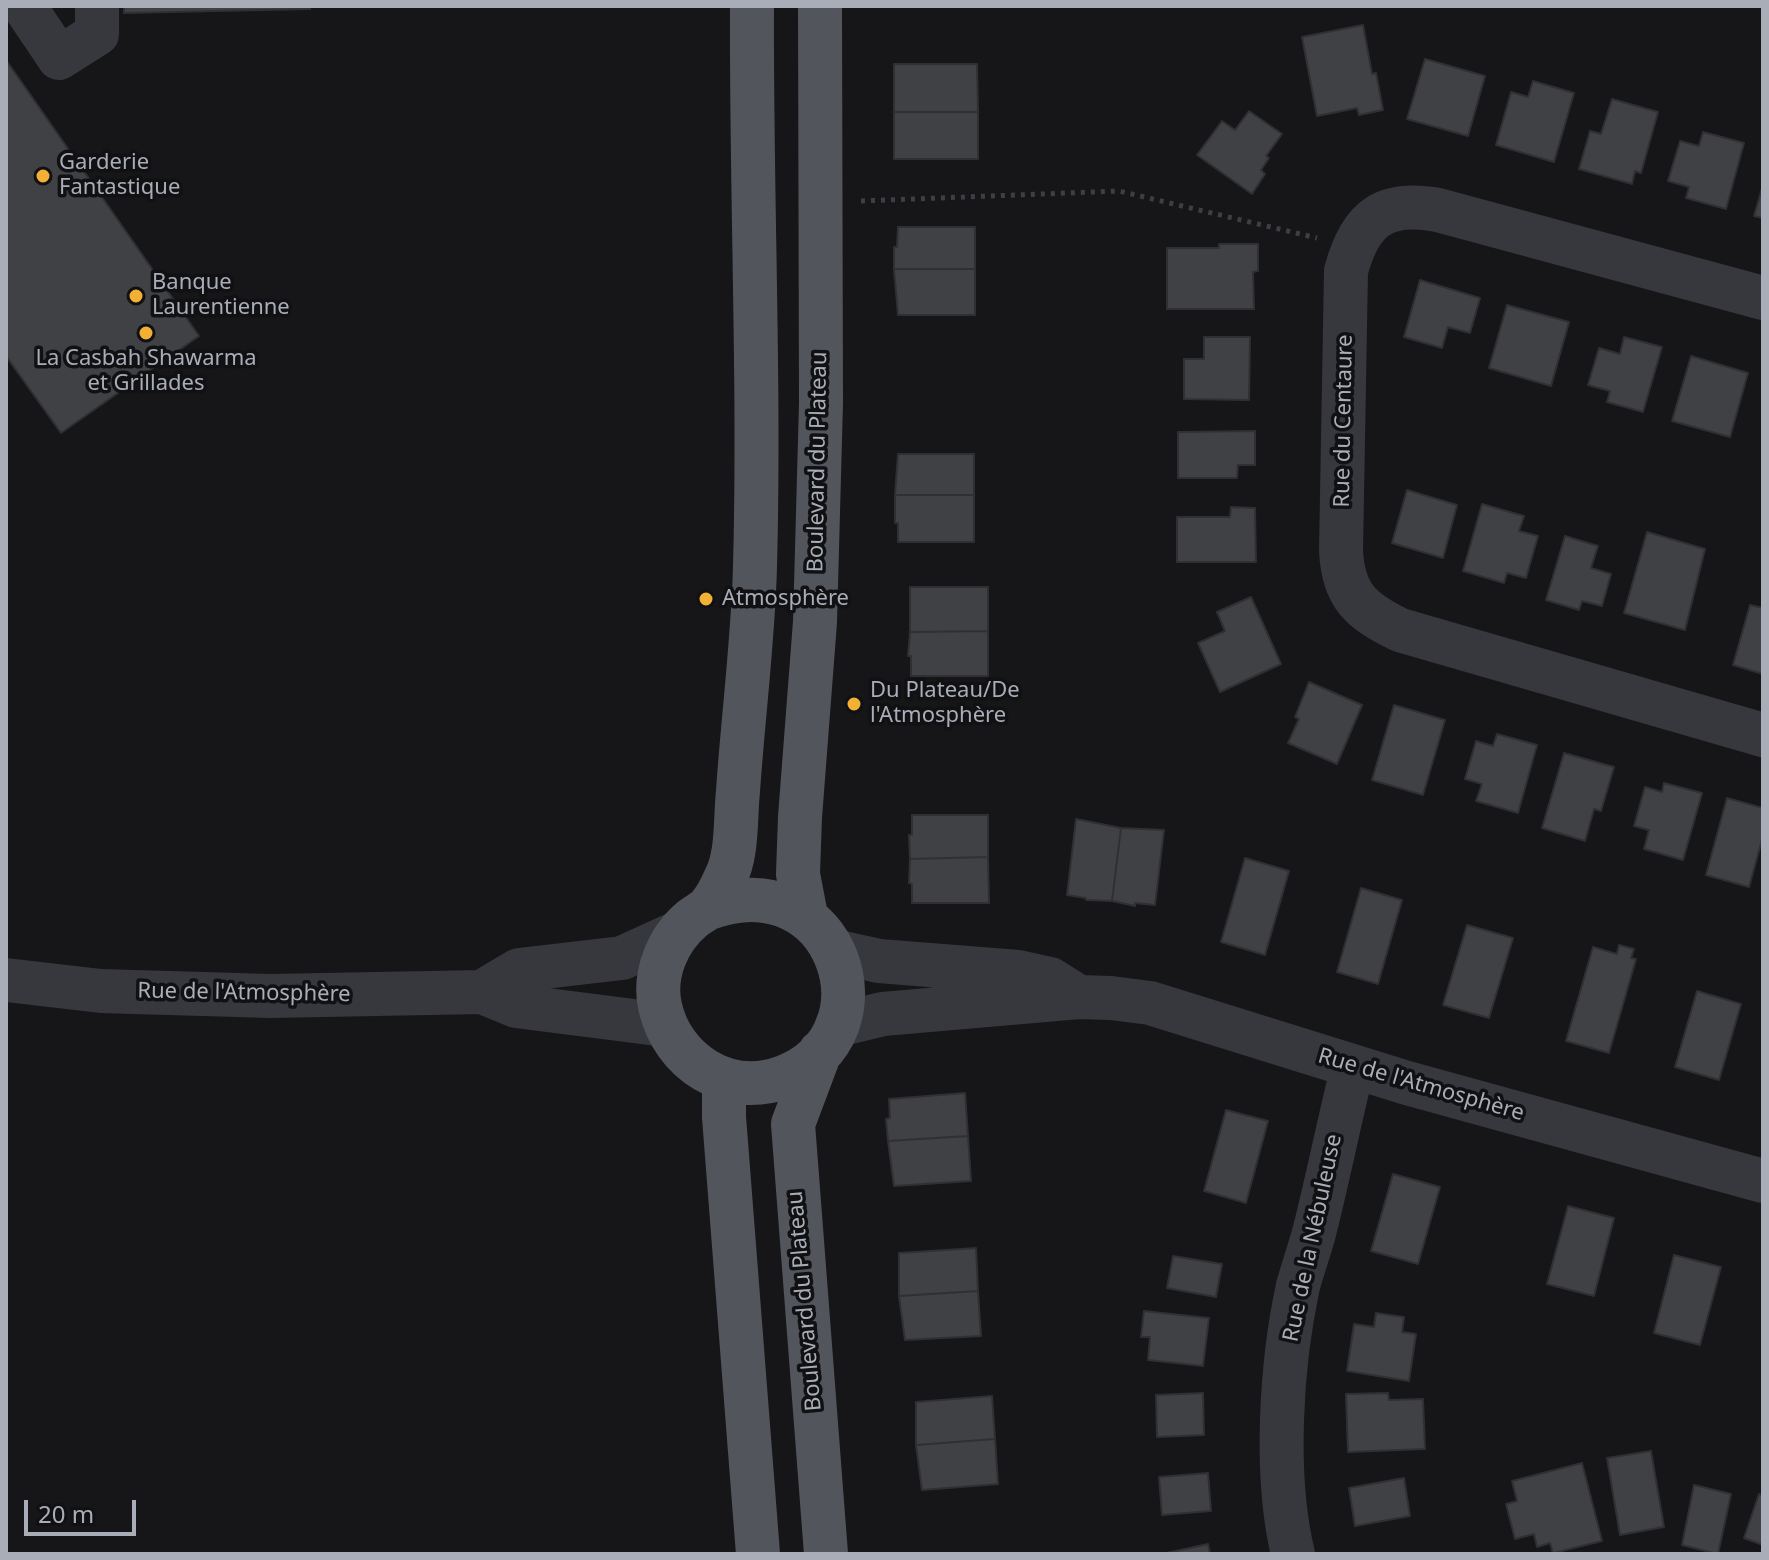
<!DOCTYPE html>
<html>
<head>
<meta charset="utf-8">
<style>
	body { margin:0 }
	#map { position:relative; width:1769px; height:1560px; overflow:hidden; background:#161618; font-family:"Noto Sans",sans-serif }
	canvas { display:block }
	.frame { position:absolute; inset:0; border:8px solid #a8adb8; pointer-events:none }
	.scale { position:absolute; left:24px; top:1500px; width:112px; height:36px; box-sizing:border-box; border:4px solid #a8adb8; border-top:0; padding-left:10px; font-size:24px; line-height:28px; white-space:nowrap; color:#a8adb8; -webkit-text-stroke:6px #111113; paint-order:stroke }
</style>
</head>
<body>
<div id="map">
<canvas width="1769" height="1560"></canvas>
<div class="frame"></div>
<div class="scale">20 m</div>
</div>
<script>
const ctx = document.querySelector('canvas').getContext('2d');
ctx.lineJoin = 'round';
function paint(path, color) {
  ctx.fillStyle = color;
  ctx.fill(path, 'evenodd');
}
function stroke(path, color, width, dash) {
  ctx.strokeStyle = color;
  ctx.lineWidth = width;
  ctx.lineCap = dash ? 'butt' : 'round';
  ctx.setLineDash(dash || []);
  ctx.stroke(path);
}
function write(font, color, halo, rows, align = 'center') {
  ctx.font = font + ' "Noto Sans",sans-serif';
  ctx.lineWidth = 7;
  ctx.setLineDash([]);
  ctx.textBaseline = 'middle';
  ctx.strokeStyle = halo;
  ctx.fillStyle = color;
  for (const [text, x, y, turn = 0] of rows) {
    ctx.save();
    ctx.translate(x, y);
    ctx.rotate((+turn || 0) * Math.PI / 180);
    ctx.textAlign = isNaN(turn) ? turn : align;
    if (halo) ctx.strokeText(text, 0, 0);
    ctx.fillText(text, 0, 0);
    ctx.restore();
  }
}
const building = new Path2D(`
	M124,6H310V9L124,13Z
	M1363,25L1372,74L1376,73L1383,110L1359,115L1357,108L1317,116L1302,37Z
	M1425,59L1485,76L1468,136L1407,119Z
	M6,60L199,336L61,433L6,356Z
	M894,64H977L978,112H894Z
	M1533,81L1574,93L1554,162L1496,145L1511,92L1528,97Z
	M1612,99L1658,112L1641,173L1635,171L1632,184L1579,169L1590,131L1601,134Z
	M1249,111L1282,134L1266,156L1269,158L1261,170L1265,174L1252,194L1197,155L1222,121L1235,130Z
	M894,112H978V159H894Z
	M1703,132L1744,143L1726,209L1686,198L1689,187L1668,181L1680,141L1699,146Z
	M1763,185V218L1754,216Z
	M898,227H975V269H894V247H897Z
	M1219,244H1258V271L1253,272L1254,309H1167V248H1219Z
	M894,269H975V315H898Z
	M1420,280L1480,298L1470,333L1448,327L1442,348L1404,337Z
	M1507,305L1569,322L1551,386L1489,368Z
	M1204,337H1250L1249,400L1184,399V359H1204Z
	M1624,337L1662,347L1643,412L1607,402L1610,391L1588,385L1599,348L1620,354Z
	M1691,356L1748,373L1730,437L1672,421Z
	M1255,431V465H1238L1237,478H1178V432Z
	M898,454H974V495H895Z
	M1407,490L1457,505L1443,558L1392,543Z
	M895,495H974V542H898V523H895Z
	M1482,504L1524,516L1519,531L1538,536L1526,578L1507,573L1504,583L1463,571Z
	M1231,507L1255,508L1256,562H1177V517H1230Z
	M1647,532L1705,549L1685,630L1624,613Z
	M1565,536L1598,546L1591,568L1611,574L1602,606L1582,601L1579,610L1546,600Z
	M910,587H988V631L910,632Z
	M1251,597L1281,664L1220,692L1198,643L1225,631L1217,612Z
	M1750,605L1763,608V674L1733,665Z
	M988,631V676H911V656H908L910,632Z
	M1309,682L1362,705L1337,764L1288,743L1299,719L1295,717Z
	M1394,705L1445,720L1423,795L1372,780Z
	M1497,734L1537,745L1518,813L1476,801L1482,784L1465,779L1476,741L1493,746Z
	M1564,753L1614,767L1601,811L1594,809L1585,841L1542,828Z
	M1664,783L1702,793L1683,860L1644,849L1649,830L1634,826L1645,787L1662,792Z
	M1727,798L1763,808V836L1749,887L1706,875Z
	M912,815H988V857L910,859L909,835H912Z
	M1076,819L1121,828L1112,901L1086,900V898L1067,895Z
	M1121,828L1164,830L1155,905L1135,903V906L1112,901Z
	M988,857L989,903H912V884L909,883L910,859Z
	M1245,858L1289,871L1265,955L1221,942Z
	M1361,888L1402,900L1378,984L1337,972Z
	M1467,925L1513,938L1489,1018L1443,1005Z
	M1619,945L1634,949L1631,958L1636,959L1609,1053L1566,1041L1593,947L1617,954Z
	M1697,991L1741,1004L1719,1080L1675,1067Z
	M965,1093L968,1136L888,1141L886,1119L890,1118L889,1099Z
	M1226,1110L1268,1121L1246,1203L1204,1191Z
	M968,1136L971,1181L894,1186L888,1141Z
	M1393,1174L1440,1187L1418,1264L1371,1251Z
	M1568,1206L1614,1218L1594,1296L1547,1284Z
	M976,1248L978,1291L899,1296V1253Z
	M1674,1255L1721,1267L1700,1345L1654,1333Z
	M1173,1256L1222,1264L1216,1297L1167,1288Z
	M978,1291L981,1336L905,1340L899,1296Z
	M1144,1311L1209,1318L1203,1366L1148,1360L1150,1337H1141Z
	M1376,1313L1404,1317L1402,1332L1416,1334L1409,1381L1347,1371L1354,1324L1374,1327Z
	M1203,1393L1204,1435L1157,1437L1156,1395Z
	M1388,1393L1389,1400L1423,1399L1425,1449L1348,1452L1346,1394Z
	M992,1396L995,1439L916,1445V1402Z
	M995,1439L998,1484L922,1490L916,1445Z
	M1651,1451L1664,1527L1620,1535L1607,1458Z
	M1582,1463L1602,1541L1553,1553L1550,1543L1537,1547L1534,1534L1515,1539L1506,1504L1517,1501L1512,1481Z
	M1208,1473L1211,1511L1162,1515L1159,1477Z
	M1404,1478L1410,1516L1355,1526L1349,1488Z
	M1694,1485L1731,1494L1718,1554L1682,1545Z
	M1759,1494L1763,1496V1545L1744,1538Z
	M1208,1544L1210,1554H1162Z`);
paint(building, '#404145');
stroke(building, '#303034', 2);
stroke(new Path2D(`
	M861,201L1119,191L1317,238`), '#3d3f44', 5, [4, 6]);
stroke(new Path2D(`
	M24,6L59,58L97,34V6
	M1763,298L1438,210C1383,200 1360,219 1346,271L1341,550C1343,596 1361,611 1400,630L1763,735
	M834,951L879,961L1018,972L1050,979L1074,994
	M6,980L101,991L271,996L482,992L516,1006L665,1025
	M482,992L519,970L622,958L679,932
	M837,1025L883,1014L1079,997L1111,998L1150,1003L1407,1083L1763,1181
	M1293,1554C1274,1476 1281,1364 1298,1286C1303,1268 1309,1251 1314,1233C1328,1178 1339,1122 1353,1066`), '#37383d', 44);
stroke(new Path2D(`
	M709,908C838,861 895,1034 784,1077C728,1098 672,1062 660,1006C653,974 668,939 692,919C698,914 706,911 710,905C716,898 721,888 725,879C738,854 735,820 738,791C743,717 753,642 755,567C760,380 751,193 752,6
	M806,916L798,874L800,817L815,622L821,403L820,6
	M820,1052L793,1124L826,1554
	M724,1079V1117L758,1554`), '#53555c', 44);
for (const [x, y, r, color] of [
	[43,176,8,"#f2b134"],
	[136,296,8,"#f2b134"],
	[146,333,8,"#f2b134"],
	[706,599,8,"#f2b134"],
	[854,704,8,"#f2b134"]
]) {
  const dot = new Path2D();
  dot.arc(x, y, r, 0, 2 * Math.PI);
  ctx.fillStyle = color;
  ctx.fill(dot);
  stroke(dot, '#111113', 3);
}
write('22px', '#a8adb8', '#111113', [
	["Garderie",59,163],
	["Fantastique",59,188],
	["Banque",152,283],
	["Laurentienne",152,308],
	["La Casbah Shawarma",146,359,"center"],
	["et Grillades",146,384,"center"],
	["Atmosphère",722,599],
	["Du Plateau/De",870,691],
	["l'Atmosphère",870,716]
], 'left');
write('22px', '#a8adb8', '#111113', [
	["Rue du Centaure",1344,421,-89],
	["Boulevard du Plateau",818,462,-89],
	["Rue de l'Atmosphère",244,993,1],
	["Rue de l'Atmosphère",1421,1085,16],
	["Rue de la Nébuleuse",1313,1238,-78],
	["Boulevard du Plateau",805,1301,-95]
]);
</script>
</body>
</html>
